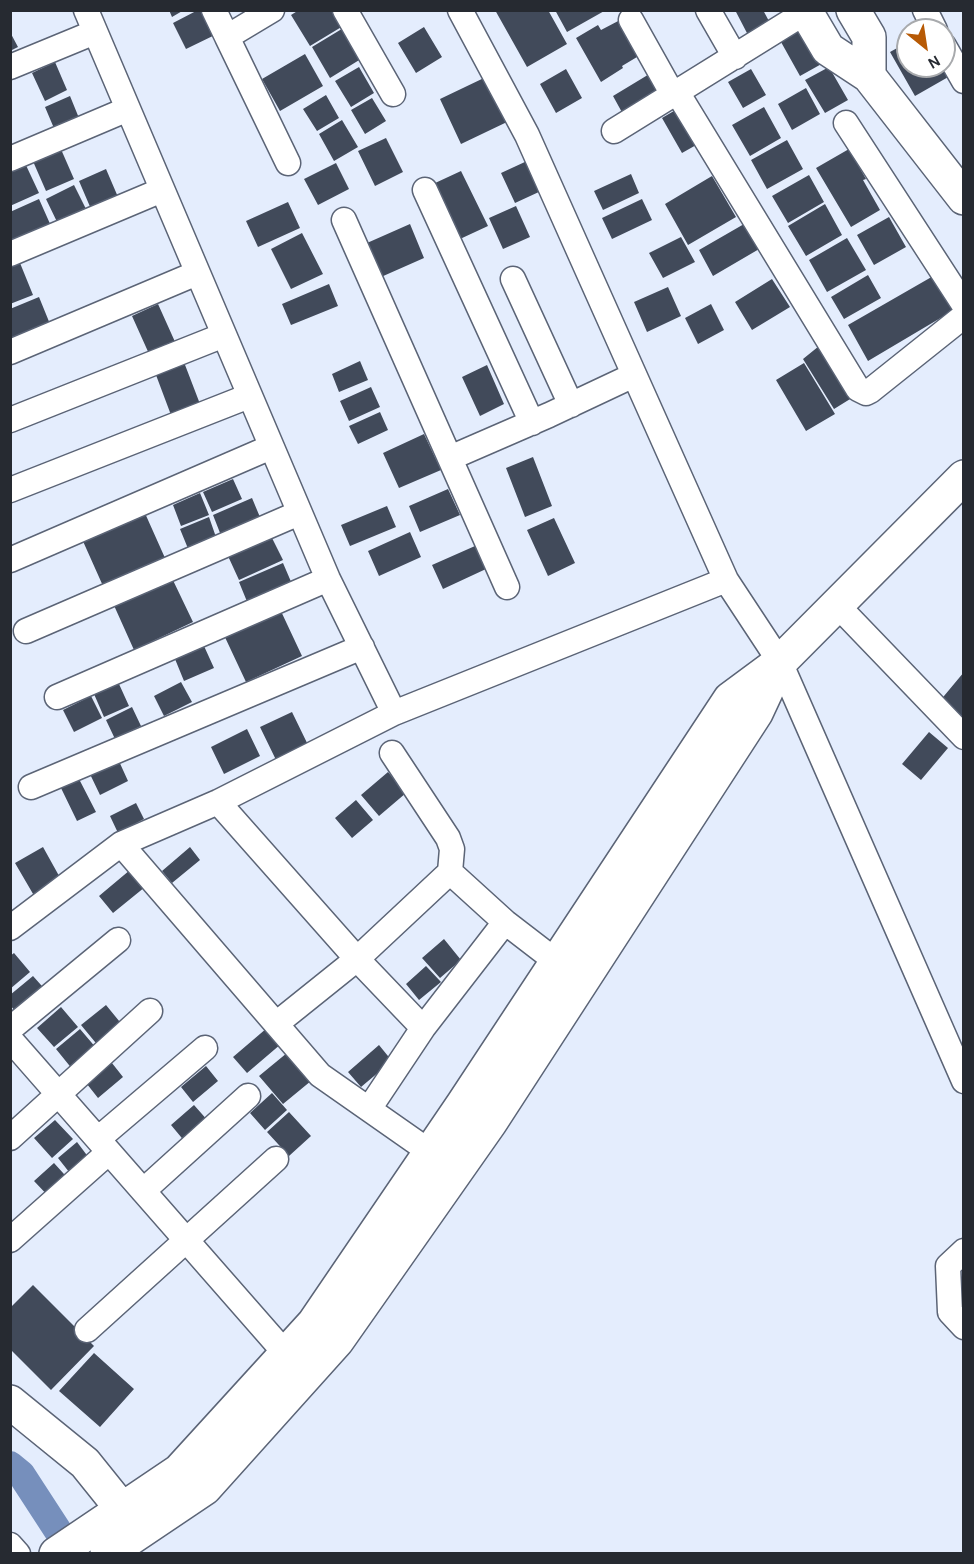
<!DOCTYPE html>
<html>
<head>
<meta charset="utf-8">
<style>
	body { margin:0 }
	#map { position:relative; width:974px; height:1564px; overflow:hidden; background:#e4edfd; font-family:Karla,sans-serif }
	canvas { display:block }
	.frame { position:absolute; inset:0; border:12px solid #262a31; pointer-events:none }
	.north { position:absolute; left:896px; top:18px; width:60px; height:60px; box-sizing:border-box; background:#fff; border:2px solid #a8aaad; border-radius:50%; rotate:150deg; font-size:16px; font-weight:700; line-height:24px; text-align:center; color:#262a31 }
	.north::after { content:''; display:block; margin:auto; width:21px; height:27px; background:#b75a05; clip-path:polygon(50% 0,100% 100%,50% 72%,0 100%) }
</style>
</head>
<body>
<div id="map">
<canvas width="974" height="1564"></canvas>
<div class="frame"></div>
<div class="north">N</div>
</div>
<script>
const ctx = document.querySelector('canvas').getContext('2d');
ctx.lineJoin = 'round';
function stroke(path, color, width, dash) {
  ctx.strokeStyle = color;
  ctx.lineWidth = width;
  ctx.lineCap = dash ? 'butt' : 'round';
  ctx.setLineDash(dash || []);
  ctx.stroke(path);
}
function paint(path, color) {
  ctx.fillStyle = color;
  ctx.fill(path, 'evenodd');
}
stroke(new Path2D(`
	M10,1465L21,1474L73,1554`), '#768fbc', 28);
paint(new Path2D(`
	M169,10H184L172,17Z
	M198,10H210L221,32L186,49L173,23Z
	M299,10H341L348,23L310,46L291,15Z
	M495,10H548L567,44L527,67Z
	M555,10H606L567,32Z
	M735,10H763L770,23L748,35Z
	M622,19L642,54L622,66L623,68L601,82L576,38L598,25L601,30Z
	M350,24L369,54L330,78L312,47Z
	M424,27L442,57L416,73L398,43Z
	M805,28L825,62L800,76L781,42Z
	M10,32L18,47L10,51Z
	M908,42V66H944L950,76L915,96L890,52Z
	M305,54L323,86L280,111L262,79Z
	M55,62L67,90L45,101L32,73Z
	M359,67L374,93L351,107L335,81Z
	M829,67L848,100L825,113L805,80Z
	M566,69L582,98L556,113L540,84Z
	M751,69L766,95L743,108L728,82Z
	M656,70L667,88L624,116L613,96Z
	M486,77L507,122L461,144L440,99Z
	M806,88L820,114L792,130L778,104Z
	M326,95L339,118L317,131L303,109Z
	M70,96L81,123L56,133L45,107Z
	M372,98L386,121L365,134L351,110Z
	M684,105L705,140L682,153L662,118Z
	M764,107L781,138L750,156L732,125Z
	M342,120L358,147L334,161L319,134Z
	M386,138L403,172L375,186L358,151Z
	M787,140L803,169L767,189L751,160Z
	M60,147L74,179L46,191L32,159Z
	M849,149L866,179L863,180L880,210L851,227L816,168Z
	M24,161L39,193L10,206V167Z
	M527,161L541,191L515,203L501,173Z
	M336,163L349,189L318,205L304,179Z
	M106,169L118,197L91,209L79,181Z
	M461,171L488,226L460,239L433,184Z
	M631,174L639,193L603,210L594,191Z
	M809,175L824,202L788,223L772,196Z
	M712,176L736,217L688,245L665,204Z
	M74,185L88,213L59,226L46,199Z
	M39,199L51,226L10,244V212Z
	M642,199L652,220L612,239L602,218Z
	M288,202L300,228L258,247L246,221Z
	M825,204L842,235L806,256L788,226Z
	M516,206L530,237L503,249L489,218Z
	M889,217L906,247L874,265L857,235Z
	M751,220L766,245L713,276L699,250Z
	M410,224L424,258L381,277L367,243Z
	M302,233L323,274L291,289L271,249Z
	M681,237L695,262L663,278L649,253Z
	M847,238L866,270L827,292L809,260Z
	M20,263L33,295L10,304V267Z
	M868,275L881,298L844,319L831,297Z
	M935,275L954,310L868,361L848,325Z
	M772,279L790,307L752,330L735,302Z
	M329,284L338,306L291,325L282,304Z
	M668,287L681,316L647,332L634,302Z
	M39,297L50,324L10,341V309Z
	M158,304L176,344L150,356L132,316Z
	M711,304L724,330L698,344L685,318Z
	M824,342L855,396L834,409L803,359Z
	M182,357L200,404L171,415L153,367Z
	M360,361L368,380L339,392L332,374Z
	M804,363L835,414L806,431L776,380Z
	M487,365L504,404L480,416L462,377Z
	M371,387L380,407L349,421L340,401Z
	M380,412L388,430L358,444L349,426Z
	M424,434L441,470L399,488L383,453Z
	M533,457L552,506L525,517L506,468Z
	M233,479L242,499L212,512L203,492Z
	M448,489L460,515L420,532L409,506Z
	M200,493L209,515L181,526L173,505Z
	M252,498L262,522L222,538L213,515Z
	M387,506L396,527L350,546L341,525Z
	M144,511L165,558L103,586L82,539Z
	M209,517L217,540L189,551L180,529Z
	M554,518L575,563L548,576L527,530Z
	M410,532L421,557L379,576L368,551Z
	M271,536L283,560L239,580L228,556Z
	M475,546L486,569L443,589L432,565Z
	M283,563L292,584L248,604L239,582Z
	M170,574L193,622L134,650L112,601Z
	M279,607L302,656L246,682L223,633Z
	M204,646L214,668L184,681L175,659Z
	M964,672V722L939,702Z
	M181,682L192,702L164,716L154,696Z
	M119,684L129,706L104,717L94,694Z
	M91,696L102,718L74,732L63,710Z
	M132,707L141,726L115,739L106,720Z
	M292,712L309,747L277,762L260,727Z
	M247,729L260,756L224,774L211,747Z
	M929,732L948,748L921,780L902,764Z
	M118,759L128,781L100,795L89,772Z
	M388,772L406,793L379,816L361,795Z
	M79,779L96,812L77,821L61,788Z
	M356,800L373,820L352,838L335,818Z
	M136,803L144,819L118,833L110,816Z
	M43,847L63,883L36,899L15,863Z
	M190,847L200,860L172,883L162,871Z
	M130,870L145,887L113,913L99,896Z
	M444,939L461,960L440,978L422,958Z
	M14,953L30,972L10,989V956Z
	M426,966L441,982L419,1000L406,984Z
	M33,976L49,994L21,1018L10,1005V995Z
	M106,1005L124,1027L100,1048L81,1025Z
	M61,1007L78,1027L54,1047L37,1028Z
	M267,1028L281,1044L247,1073L233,1057Z
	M80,1029L97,1049L73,1070L56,1049Z
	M379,1045L392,1061L361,1087L348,1072Z
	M293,1048L317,1076L283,1104L259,1076Z
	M108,1058L123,1077L98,1098L83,1079Z
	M206,1066L218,1081L193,1102L181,1087Z
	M272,1093L287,1110L265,1130L250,1113Z
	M194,1105L209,1122L186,1143L171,1125Z
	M289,1112L311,1136L289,1156L267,1132Z
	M55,1120L73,1139L52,1158L34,1138Z
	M77,1142L92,1162L73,1177L58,1158Z
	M54,1163L73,1184L53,1201L34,1181Z
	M33,1285L94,1346L51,1390L10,1349V1308Z
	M94,1353L134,1389L100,1427L59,1391Z`), '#414a5a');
const street = new Path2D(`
	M86,10L328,579L394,713L726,580
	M214,10L227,37L272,10
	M345,10L393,94
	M460,10L527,135L726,580L780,662L964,1081
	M708,10L735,57
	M809,10L677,92L858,389L866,393L870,391L964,316
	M925,10L935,30
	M631,20L673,95
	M227,37L288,163
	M944,46L964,81
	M10,67L95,32
	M846,123L964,305
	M614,131L677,92
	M10,159L128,109
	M425,190L532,423
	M344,220L507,587
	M10,254L162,190
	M513,279L571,405
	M10,352L197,273
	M10,420L224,335
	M450,458L549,415L634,375
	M10,490L249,396
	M10,560L271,447
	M837,605L964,737
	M26,631L299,513
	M57,697L328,579
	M392,753L448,838L452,849L450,872L505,922L557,962
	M31,787L362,647
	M218,802L357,959L423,1028
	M121,844L320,1075L430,1152
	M10,928L121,844L218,802L394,713
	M276,1024L357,959L450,872
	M10,1029L118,940
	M10,1039L286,1354
	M369,1109L423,1028L505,922
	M10,1138L150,1011
	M98,1139L205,1048
	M143,1191L248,1096
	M10,1240L109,1152
	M964,1251L948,1266L950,1312L964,1327
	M87,1330L276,1159
	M10,1545L18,1554`);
const secondary = new Path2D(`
	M805,10L828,49L869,76L964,198
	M853,10L869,37V76
	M10,1402L85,1463L122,1509L132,1530
	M56,1554L179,1471L314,1323L463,1104L730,699L780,662L964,477
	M107,1554L205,1488L337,1341L490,1123L756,713L778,666`);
stroke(street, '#5b6476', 27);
stroke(secondary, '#5b6476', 36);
stroke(street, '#fff', 24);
stroke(secondary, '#fff', 33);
</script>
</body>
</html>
